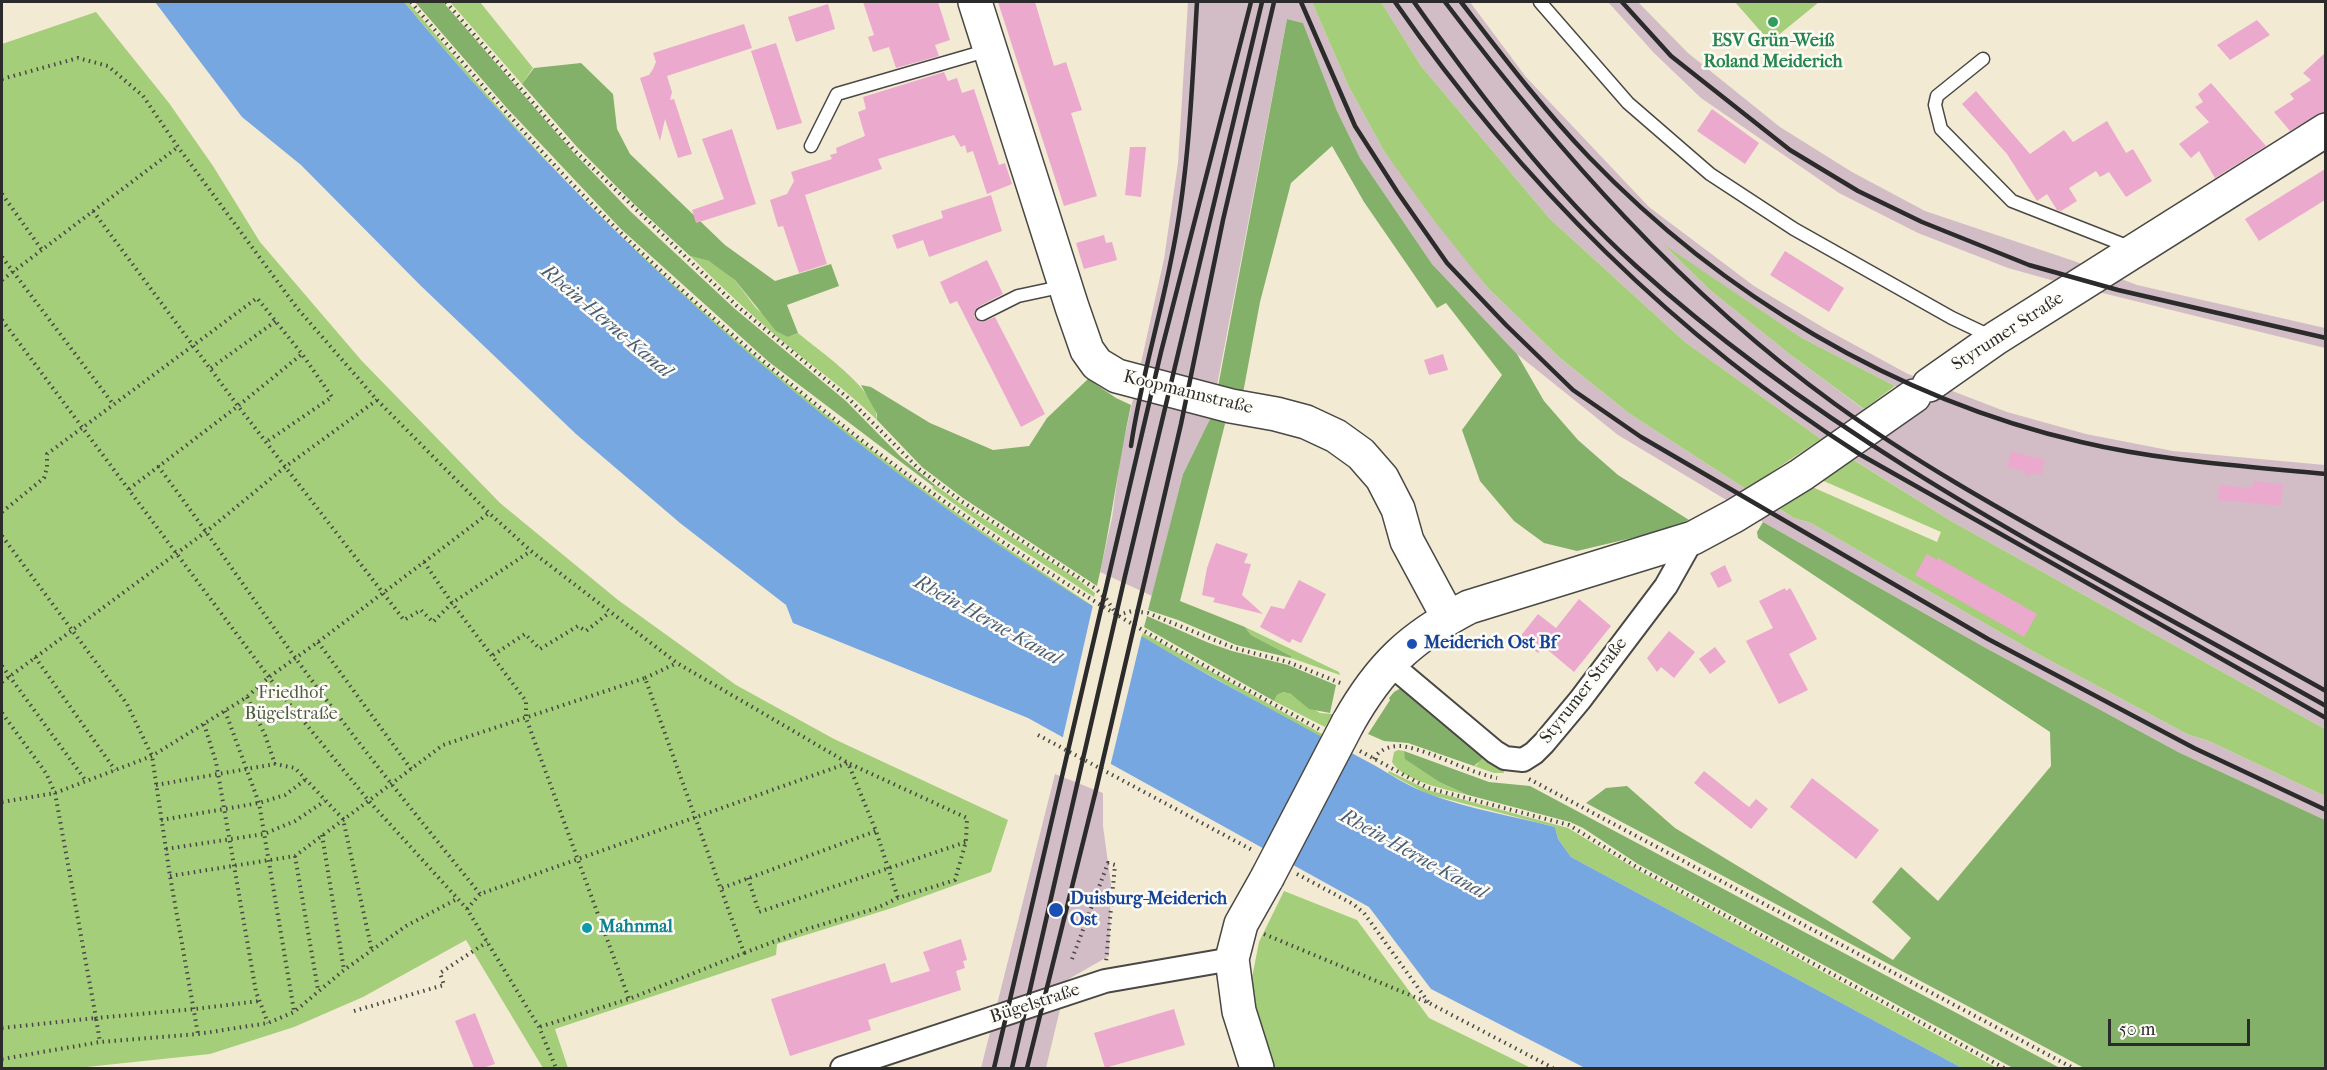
<!DOCTYPE html>
<html>
<head>
<meta charset="utf-8">
<style>
	body { margin:0 }
	#map { position:relative; width:2327px; height:1070px; overflow:hidden; background:#f3ead3; font-family:"IM FELL French Canon",serif }
	canvas { display:block }
	.frame { position:absolute; inset:0; border:3px solid #2b2b2b; pointer-events:none }
	.scale { position:absolute; left:2108px; top:1019px; width:142px; height:27px; box-sizing:border-box; border:3px solid #2b2b2b; border-top:0; padding-left:8px; font-size:18px; line-height:21px; white-space:nowrap; color:#2b2b2b; -webkit-text-stroke:4px #fdfcf7; paint-order:stroke }
</style>
</head>
<body>
<div id="map">
<canvas width="2327" height="1070"></canvas>
<div class="frame"></div>
<div class="scale">50 m</div>
</div>
<script>
const ctx = document.querySelector('canvas').getContext('2d');
ctx.lineJoin = 'round';
function paint(path, color) {
  ctx.fillStyle = color;
  ctx.fill(path, 'evenodd');
}
function stroke(path, color, width, dash) {
  ctx.strokeStyle = color;
  ctx.lineWidth = width;
  ctx.lineCap = dash ? 'butt' : 'round';
  ctx.setLineDash(dash || []);
  ctx.stroke(path);
}
function write(font, color, halo, rows, align = 'center') {
  ctx.font = font + ' "IM FELL French Canon",serif';
  ctx.lineWidth = 5;
  ctx.setLineDash([]);
  ctx.textBaseline = 'middle';
  ctx.strokeStyle = halo;
  ctx.fillStyle = color;
  for (const [text, x, y, turn = 0] of rows) {
    ctx.save();
    ctx.translate(x, y);
    ctx.rotate((+turn || 0) * Math.PI / 180);
    ctx.textAlign = isNaN(turn) ? turn : align;
    if (halo) ctx.strokeText(text, 0, 0);
    ctx.fillText(text, 0, 0);
    ctx.restore();
  }
}
paint(new Path2D(`
	M1188,2H1312L1349,87L1384,151L1488,288L1560,358L1630,414L1746,489L1794,518L1811,523L2038,654L2187,734L2209,741L2325,796V820L2180,753L1984,647L1763,522L1618,435L1517,354L1432,264L1360,158L1337,111L1303,23L1287,19L1211,417L1183,474L1152,596L1100,572L1112,518L1121,453L1164,259L1178,163Z
	M1381,2H1470L1526,77L1649,207L1754,286L1829,331L1908,374L2007,412L2086,434L2173,451L2325,465V729L1951,521L1821,439L1685,342L1550,219L1421,66ZM1666,247L1802,338L1895,386L1931,401L1893,431L1792,356L1710,290Z
	M1608,2H1638L1688,53L1780,127L1852,172L1925,211L2074,261L2137,285L2325,328V348L2058,282L2008,268L1918,233L1839,193L1701,98L1654,53Z
	M1055,774L1103,793V826L1111,884L1109,956L1067,980L1046,1068H981Z`), '#d2bdc6');
paint(new Path2D(`
	M404,2H408C475,81 543,162 619,234C701,312 787,386 878,455C947,509 1020,557 1093,606L1092,608C979,533 867,456 764,368C633,255 514,134 404,2Z
	M450,2H480L533,68L522,84Z
	M1312,2H1381L1421,66L1550,219L1685,342L1821,439L1746,489L1630,414L1560,358L1488,288L1433,219L1384,151L1349,87Z
	M1735,2H1819L1770,42Z
	M96,12L169,103L213,166L260,242L361,360L500,503L618,600L736,685L834,739L1008,820L991,872L892,908L777,944L776,955L555,1029L568,1068H543L466,940L363,997L294,1027L210,1054L77,1068H2V44Z
	M1663,244L1802,338L1895,386L1864,409L1792,356L1710,290Z
	M690,256L709,261L721,268L735,280L756,308L788,337L798,333C819,351 878,390 877,420C847,390 813,367 781,340C750,314 720,285 690,256Z
	M1849,457L1951,521L2325,729V796L2209,741L2187,734L2038,654L1811,523L1794,518L1778,508L1810,486L1937,542L1941,532L1819,479Z
	M935,485L961,504L1077,579L1095,593L1094,597L985,526L932,488Z
	M1245,627L1339,672L1340,675L1291,658V656L1251,635Z
	M1143,633L1322,734L1320,737L1141,637Z
	M1283,692L1291,694L1320,713L1333,714L1325,727L1274,701L1277,695Z
	M1398,750L1404,751L1406,759L1439,782L1468,795C1448,790 1403,781 1392,762L1394,752Z
	M1483,753L1503,767L1504,773H1494L1474,766L1477,765Z
	M1389,771L1428,790L1568,828L1634,868L1997,1068H1962L1571,857L1558,839L1555,827L1427,794L1388,773Z
	M1284,891L1357,920L1429,1018L1531,1068H1273L1249,993L1259,942Z`), '#a4ce7a');
paint(new Path2D(`
	M415,2H443L573,152L630,211L735,309L846,401L901,457L935,485L934,487L769,362L621,229L506,107Z
	M1287,19L1303,23L1337,111L1360,158L1432,264L1517,354L1544,401L1578,440L1618,475L1689,520L1653,533L1577,551L1544,543L1514,521L1480,481L1462,430L1502,375L1446,303L1437,308L1364,202L1332,146L1291,183L1260,302L1243,393L1218,387Z
	M581,63L613,94L617,129L630,154L725,245L775,281L831,264L839,286L787,305L798,333L788,337L776,331L735,280L709,261L690,256L634,204L577,147L522,84L534,68Z
	M1088,379L1116,398L1131,405C1118,465 1111,526 1097,586L963,498L922,467L877,420V414L861,385L871,387L930,423L993,450L1029,446L1047,418Z
	M1211,417L1226,420L1180,601L1245,627L1251,635L1291,656V658L1236,645L1178,620L1148,610L1183,474Z
	M1763,522L1984,647L2180,753L2325,820V1068H2084L1586,803L1606,788L1627,786L1675,828L1893,960L1911,938L1872,902L1901,867L1938,901L2051,766L2050,732L1758,538L1757,532Z
	M1147,616L1209,643L1232,651L1288,665L1336,685L1330,713L1309,709L1291,694L1283,692L1277,695L1274,701L1144,627Z
	M1401,688H1405L1483,753L1482,759L1474,766L1408,743L1384,741L1368,734L1390,700L1389,698L1394,692Z
	M1404,751L1489,782L1530,786L2060,1068H2013L1638,864L1583,828L1570,822L1468,795L1439,782L1405,759Z`), '#83b16a');
paint(new Path2D(`
	M155,2H404C643,288 917,517 1245,695C1287,718 1329,741 1372,764C1390,774 1409,787 1429,794C1469,809 1513,816 1555,827L1558,839L1571,857L1962,1068H1585L1431,989L1369,907L1028,718L793,623L786,605L680,523L576,434L420,285L301,165L242,117Z`), '#77a7e1');
paint(new Path2D(`
	M1093,605L1142,634L1110,767L1062,741Z`), '#f3ead3');
paint(new Path2D(`
	M863,2H938L950,40L935,45L939,56L896,68L889,47L873,52L868,37L874,35Z
	M998,2H1035L1054,66L1066,62L1082,110L1071,113L1097,196L1064,206Z
	M828,4L835,29L796,42L788,17Z
	M2257,20L2270,35L2230,60L2217,45Z
	M744,24L752,48L667,76L672,92L670,100L674,99L692,154L678,158L665,119L660,141L640,78L649,75L653,69L656,62L653,53Z
	M776,43L802,123L777,130L751,51Z
	M2325,53V111L2290,131L2274,112L2294,99L2290,94L2311,80L2303,73Z
	M944,72L948,81L957,78L962,93L974,89L999,165L1005,163L1012,184L987,194L973,151L967,153L965,145L961,147L954,135L878,159L882,169L805,195L827,264L799,273L783,226L778,227L770,200L787,194L794,181L791,172L832,159L830,155L837,153L836,148L865,136L858,112L866,109L863,97Z
	M2211,83L2266,146L2215,178L2199,151L2191,158L2179,144L2209,122L2195,107L2203,102L2198,94Z
	M1976,91L2030,154L2064,130L2073,142L2107,121L2126,153L2133,149L2152,181L2126,197L2109,172L2100,177L2096,171L2069,188L2077,201L2061,211L2057,210L2047,194L2037,201L2007,154L1962,104Z
	M1712,109L1759,143L1745,164L1697,131Z
	M732,129L756,204L696,223L692,210L724,199L702,139Z
	M1130,147H1146L1141,197L1125,195Z
	M2325,169V200L2259,241L2245,219Z
	M991,195L1002,231L929,257L923,240L897,249L892,235L943,218L941,211Z
	M1104,235L1106,243L1112,242L1117,260L1084,269L1076,243Z
	M1785,251L1844,288L1829,312L1770,275Z
	M987,260L1003,294L978,307L974,313V317L982,322L995,317L1045,414L1021,427L957,301L950,304L940,282Z
	M1443,354L1448,370L1429,375L1424,360Z
	M2011,451L2045,460L2041,475L2032,473L2027,477L2024,471L2007,467Z
	M2253,481L2283,484L2281,506L2218,500L2219,485L2252,488Z
	M1216,543L1248,554L1244,563L1251,564L1242,595L1263,614L1213,602L1215,598L1202,595L1207,568Z
	M1927,554L1937,560L1938,558L2037,614L2024,637L1915,575Z
	M1725,565L1732,581L1718,588L1710,573Z
	M1299,580L1326,594L1301,643L1292,639L1290,643L1260,627L1271,606L1284,609Z
	M1785,588L1786,591L1790,588L1792,591L1817,639L1789,654L1808,690L1779,704L1746,641L1773,628L1759,601Z
	M1579,599L1611,626L1574,672L1543,646L1538,653L1519,638L1538,614L1556,628Z
	M1669,631L1695,652L1674,678L1661,667L1657,672L1647,658Z
	M1715,647L1726,662L1710,674L1699,659Z
	M1704,771L1749,807L1756,799L1768,809L1751,829L1694,783Z
	M1812,778L1879,830L1856,859L1790,807Z
	M961,939L967,960L963,961L965,968L956,971L961,990L868,1020L871,1030L790,1056L771,999L885,963L891,983L930,971L923,952Z
	M1174,1009L1185,1045L1105,1068L1094,1033Z
	M475,1013L495,1064L483,1068H474L455,1021Z`), '#eca9ce');
const lane = new Path2D(`
	M1540,2L1628,103L1710,174L1794,229L1952,318L1992,337
	M1983,59L1937,96L1935,105L1941,129L2012,201L2132,248
	M811,146L837,94L989,50
	M982,314L1018,296L1065,286`);
const street = new Path2D(`
	M1389,663L1495,752L1505,758L1523,760L1534,753L1544,743L1580,700L1666,586L1693,538
	M842,1068L1105,981L1232,959`);
const secondary = new Path2D(`
	M975,2L1072,307L1087,350L1097,364L1117,376L1231,406L1276,414L1306,422L1336,436L1361,454L1382,478L1398,509L1407,541L1448,617
	M1929,385L1996,338L2326,130
	M1348,723C1380,666 1411,637 1469,607L1693,538L1734,516L1801,475L1914,396
	M1257,1068L1239,1011L1232,959L1241,924L1267,878`);
stroke(lane, '#494844', 15);
stroke(street, '#494844', 26);
stroke(secondary, '#494844', 36);
stroke(new Path2D(`
	M411,2C478,81 546,160 621,233C749,356 890,469 1039,566C1129,625 1224,677 1319,729
	M446,2L574,150L737,306L848,398L919,469L961,501L1096,589L1107,600L1115,612
	M2,79L78,58L108,66L143,96L178,147L297,308L377,400L489,513L531,551L677,663L848,763L967,818L966,841L955,880L898,898L877,908L807,929L744,953
	M2,194L42,250
	M93,211L238,406L404,620L421,610L433,622L452,603L531,551
	M2,257L113,404
	M2,280L178,147
	M2,320L283,696L368,800L467,909L539,1027L556,1068
	M211,368L276,321
	M158,466C205,529 249,593 294,656C353,738 417,816 480,894
	M129,489L238,406L302,354
	M2,512L44,478L47,468V454L257,298L302,354L332,397L266,442
	M2,536L127,704L152,756L170,876L198,1034
	M424,562L452,603L526,701V718L629,999
	M1118,615L1132,611L1148,613L1234,648L1288,662L1343,684
	M318,642L411,769
	M493,655L525,634L540,649L578,626L586,631L610,612
	M35,657L115,770
	M2,666L86,781
	M645,678L677,663
	M2,682L207,531L285,467L377,400
	M247,697L265,735L275,764
	M225,711L259,803L294,1011
	M2,713L46,773L55,793L96,1018L195,1009L259,1001
	M204,724L216,762L256,992L268,1023
	M1038,735L1254,851
	M1360,751L1428,788L1569,825L1635,866L2004,1068
	M1374,759C1380,748 1394,744 1407,747C1436,753 1467,772 1497,778
	M1529,779L2073,1068
	M156,785L275,764L295,768L343,819L372,951
	M2,802L55,793L152,756L247,697L269,677L318,642L489,513
	M161,820L259,803L285,795L305,780
	M322,835L344,970
	M166,849L264,834L295,821L325,801
	M295,856L318,990
	M1297,874L1353,904L1364,913L1429,1003
	M170,876L295,856L443,745L645,678L744,953L629,999L539,1027
	M748,878L759,912L966,842
	M722,888L876,831
	M467,909L480,894L848,763L876,831L898,898
	M1264,934L1429,1003L1553,1068
	M1072,959L1108,863L1115,865L1106,962
	M354,1011L444,985L440,973L487,942
	M2,1028L96,1018L100,1042
	M2,1059L100,1042L198,1034L268,1023L294,1012L344,970L406,926L457,899`), '#494844', 4, [1.5, 4.5]);
stroke(lane, '#fff', 12);
stroke(street, '#fff', 22);
stroke(secondary, '#fff', 33);
stroke(new Path2D(`
	M1301,2L1355,126L1398,193L1447,263L1506,325L1573,390L1641,437L1988,639L2194,748L2326,810
	M1395,2C1519,181 1677,338 1861,455L2326,718
	M1414,2C1480,95 1550,188 1636,266C1839,450 2088,572 2326,706
	M1445,2C1558,151 1682,293 1835,404C1914,461 1998,508 2082,555C2163,600 2244,646 2326,691
	M1461,2C1502,55 1542,108 1589,157C1721,294 1894,399 2081,442C2161,461 2244,466 2326,474
	M1622,2L1671,56L1790,150L1858,191L1922,222L2029,265L2118,290L2326,338
	M1131,446C1140,383 1159,322 1171,260C1189,175 1192,87 1197,2
	M994,1068L1161,352L1251,2
	M1012,1068L1125,576L1262,2
	M1027,1068L1096,790L1181,424L1223,220L1274,2`), '#2b2b2b', 4.5);
const secondaryBridge = new Path2D(`
	M1267,878L1348,723`);
stroke(secondaryBridge, '#494844', 36, []);
stroke(secondaryBridge, '#fff', 33);
for (const [x, y, r, color] of [
	[1773,22,6,"#2e9e5b"],
	[1412,644,6,"#1a4fb4"],
	[1056,910,8,"#1a4fb4"],
	[587,928,6,"#0f9aa8"]
]) {
  const dot = new Path2D();
  dot.arc(x, y, r, 0, 2 * Math.PI);
  ctx.fillStyle = color;
  ctx.fill(dot);
  stroke(dot, '#fdfcf7', 2);
}
write('bold 18px', '#27864d', '#fdfcf7', [
	["ESV Grün-Weiß",1773,42],
	["Roland Meiderich",1773,63]
]);
write('18px', '#2b2b2b', '#fdfcf7', [
	["Styrumer Straße",2008,332,-33],
	["Koopmannstraße",1188,393,14],
	["Styrumer Straße",1584,691,-52],
	["Bügelstraße",1035,1004,-18]
]);
write('bold 18px', '#164399', '#fdfcf7', [
	["Meiderich Ost Bf",1424,644],
	["Duisburg-Meiderich",1070,900],
	["Ost",1070,921]
], 'left');
write('18px', '#4f5c43', '#fdfcf7', [
	["Friedhof",291,694],
	["Bügelstraße",291,715]
]);
write('bold 18px', '#0d838f', '#fdfcf7', [
	["Mahnmal",599,928]
], 'left');
write('italic 20px', '#495d74', '#fdfcf7', [
	["Rhein-Herne-Kanal",606,322,40],
	["Rhein-Herne-Kanal",987,621,29],
	["Rhein-Herne-Kanal",1413,855,29]
]);
</script>
</body>
</html>
